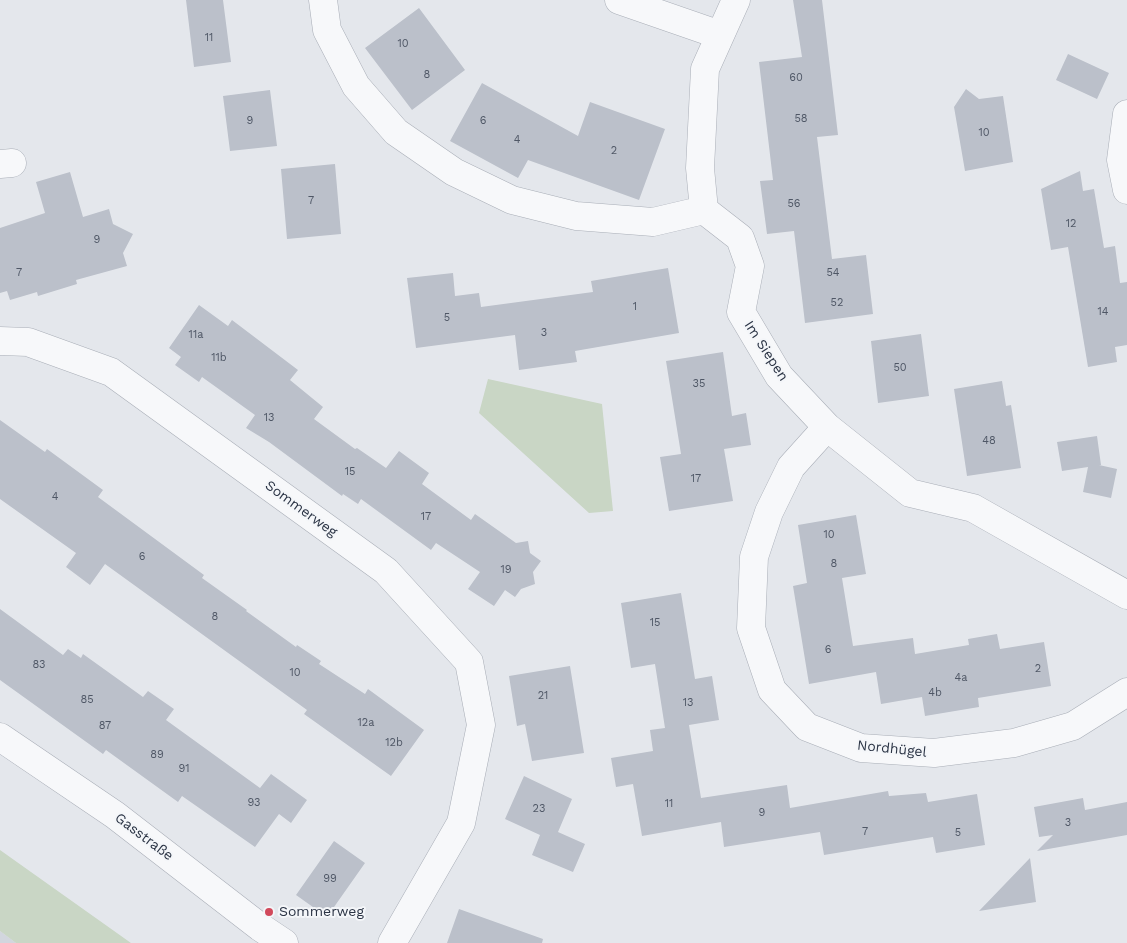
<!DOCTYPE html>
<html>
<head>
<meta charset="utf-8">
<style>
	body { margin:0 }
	canvas { display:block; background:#e4e7ec }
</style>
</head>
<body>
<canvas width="1127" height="943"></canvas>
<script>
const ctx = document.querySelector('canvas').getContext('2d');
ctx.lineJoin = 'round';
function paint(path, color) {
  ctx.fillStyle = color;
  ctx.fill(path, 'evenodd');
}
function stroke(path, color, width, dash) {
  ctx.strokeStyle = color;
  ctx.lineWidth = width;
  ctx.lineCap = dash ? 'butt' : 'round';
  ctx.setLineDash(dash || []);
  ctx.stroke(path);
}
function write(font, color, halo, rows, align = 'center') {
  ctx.font = font + ' "Work Sans",sans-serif';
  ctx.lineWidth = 4;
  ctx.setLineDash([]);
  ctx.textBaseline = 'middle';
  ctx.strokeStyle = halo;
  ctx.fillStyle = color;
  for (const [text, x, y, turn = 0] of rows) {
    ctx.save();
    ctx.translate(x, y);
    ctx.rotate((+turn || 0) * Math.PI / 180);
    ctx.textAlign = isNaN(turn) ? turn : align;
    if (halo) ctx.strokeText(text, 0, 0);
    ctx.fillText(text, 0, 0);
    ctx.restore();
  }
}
paint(new Path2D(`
	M0,931L16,943H0Z`), '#d2d6de');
paint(new Path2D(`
	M488,379L602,404L613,511L589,513L479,413Z
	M0,850L131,943H16L0,931Z`), '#c9d6c5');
paint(new Path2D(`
	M186,0H223L231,62L194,67Z
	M793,0H822L838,135L817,137L832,259L866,255L873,314L805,323L794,231L767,234L760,181L773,180L759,62L802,57Z
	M419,8L465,70L412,110L365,48Z
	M1068,54L1109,73L1097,99L1056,80Z
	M482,83L578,136L590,102L665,129L639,200L528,160L518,178L450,141Z
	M966,89L979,99L1003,96L1013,162L965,171L954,107Z
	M270,90L277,146L230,151L223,96Z
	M335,164L341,234L287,239L281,169Z
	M1080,171L1083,191L1094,189L1104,248L1115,246L1120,283L1127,282V345L1115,347L1117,362L1088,367L1068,247L1051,250L1041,189Z
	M70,172L83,217L109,209L113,224L133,234L123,253L127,266L76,280L77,284L38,296L37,292L10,300L7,291L0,293V228L45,213L36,182Z
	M668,268L679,333L575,351L577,362L519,370L515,335L416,348L407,278L453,273L455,296L479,293L481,307L593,292L591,281Z
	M199,305L228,326L232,320L298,370L290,380L323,407L314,419L355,449L357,448L386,468L399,451L429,473L422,484L471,520L475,514L516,543L528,541L530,553L541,561L533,572L535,584L521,589L515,597L505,590L494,606L468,589L480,572L436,543L431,550L361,499L358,504L343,494L342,496L269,442L246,428L255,415L202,377L199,382L175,365L181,357L169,348Z
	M921,334L929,396L878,403L871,341Z
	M723,352L732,416L746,413L751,445L724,449L733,501L669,511L660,457L681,454L666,361Z
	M1002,381L1006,406L1011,405L1021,468L967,476L954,389Z
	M0,420L45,452L47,449L103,490L98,497L204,575L202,578L247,610L246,611L296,647L297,645L321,661L319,664L365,694L368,689L424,730L391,776L304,714L307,710L105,564L90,585L66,567L76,553L0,499Z
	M1097,436L1101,465H1099L1117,469L1111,498L1083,492L1088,467L1062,471L1057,442Z
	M856,515L866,574L842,578L853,646L913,638L915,654L969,645L968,639L997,634L1000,649L1044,642L1051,686L978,698L979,707L925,716L922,697L881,704L876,672L809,684L793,586L807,583L798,525Z
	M681,593L695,679L712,676L719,720L689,725L701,798L787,785L790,808L888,791L889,796L926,793L928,802L977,794L985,845L936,853L933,837L824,855L820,832L724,847L721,822L642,836L633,784L616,787L611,758L653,751L650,730L665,728L655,664L631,668L621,603Z
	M0,609L63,655L68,649L81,658L83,654L143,697L148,691L174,709L166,720L260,788L271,774L307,800L291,823L279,814L255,847L182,796L178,802L106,750L103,754L0,680Z
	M570,666L584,753L532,761L525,724L517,726L509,676Z
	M524,776L572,799L558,832L585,844L573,872L532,855L540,835L505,819Z
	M1083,798L1085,810L1127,802V835L1037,851L1053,835L1039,837L1034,807Z
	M334,841L365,863L327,917L296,895Z
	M1030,858L1036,902L979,911Z
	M459,909L543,939L542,943H447Z`), '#bbc0ca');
const minor = new Path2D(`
	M323,0L327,30L356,86L396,132L454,172L512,200L576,216L653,222L704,210
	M619,0L720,35
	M736,0L705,69L700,168L704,210L740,238L750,266L741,312L779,376L827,427L910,493L973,508L1127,595
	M1127,114L1121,160L1127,190
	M0,164L12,163
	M0,341L28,342L111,372L386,571L469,662L481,725L461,823L392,943
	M827,427L791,467L769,512L754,557L751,628L772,690L807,727L861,748L934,753L1014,743L1073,726L1127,692
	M0,737L115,815L260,927L284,943`);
stroke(minor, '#a9aeb7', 29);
stroke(minor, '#f7f8fa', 28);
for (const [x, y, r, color] of [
	[269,912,5,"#d1495b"]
]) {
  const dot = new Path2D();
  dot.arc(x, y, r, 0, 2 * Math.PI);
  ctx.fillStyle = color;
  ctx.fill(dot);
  stroke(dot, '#f4f6f9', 2);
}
write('11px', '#4f5766', null, [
	["11",209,38],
	["10",403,44],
	["8",427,75],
	["60",796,78],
	["58",801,119],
	["9",250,121],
	["6",483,121],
	["10",984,133],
	["4",517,140],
	["2",614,151],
	["7",311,201],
	["56",794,204],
	["12",1071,224],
	["9",97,240],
	["7",19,273],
	["54",833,273],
	["52",837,303],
	["1",635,307],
	["14",1103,312],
	["5",447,318],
	["3",544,333],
	["11a",196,335],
	["11b",219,358],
	["50",900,368],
	["35",699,384],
	["13",269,418],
	["48",989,441],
	["15",350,472],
	["17",696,479],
	["4",55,497],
	["17",426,517],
	["10",829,535],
	["6",142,557],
	["8",834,564],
	["19",506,570],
	["8",215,617],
	["15",655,623],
	["6",828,650],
	["83",39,665],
	["2",1038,669],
	["10",295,673],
	["4a",961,678],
	["4b",935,693],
	["21",543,696],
	["85",87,700],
	["13",688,703],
	["12a",366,723],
	["87",105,726],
	["12b",394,743],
	["89",157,755],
	["91",184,769],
	["93",254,803],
	["11",669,804],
	["23",539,809],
	["9",762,813],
	["3",1068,823],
	["7",865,832],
	["5",958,833],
	["99",330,879]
]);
write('14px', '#2b3445', '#f4f6f9', [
	["Im Siepen",766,351,57],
	["Sommerweg",301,509,36],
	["Nordhügel",892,749,6],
	["Gasstraße",144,837,37]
]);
write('14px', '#2b3445', '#f4f6f9', [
	["Sommerweg",279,912]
], 'left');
</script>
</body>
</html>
